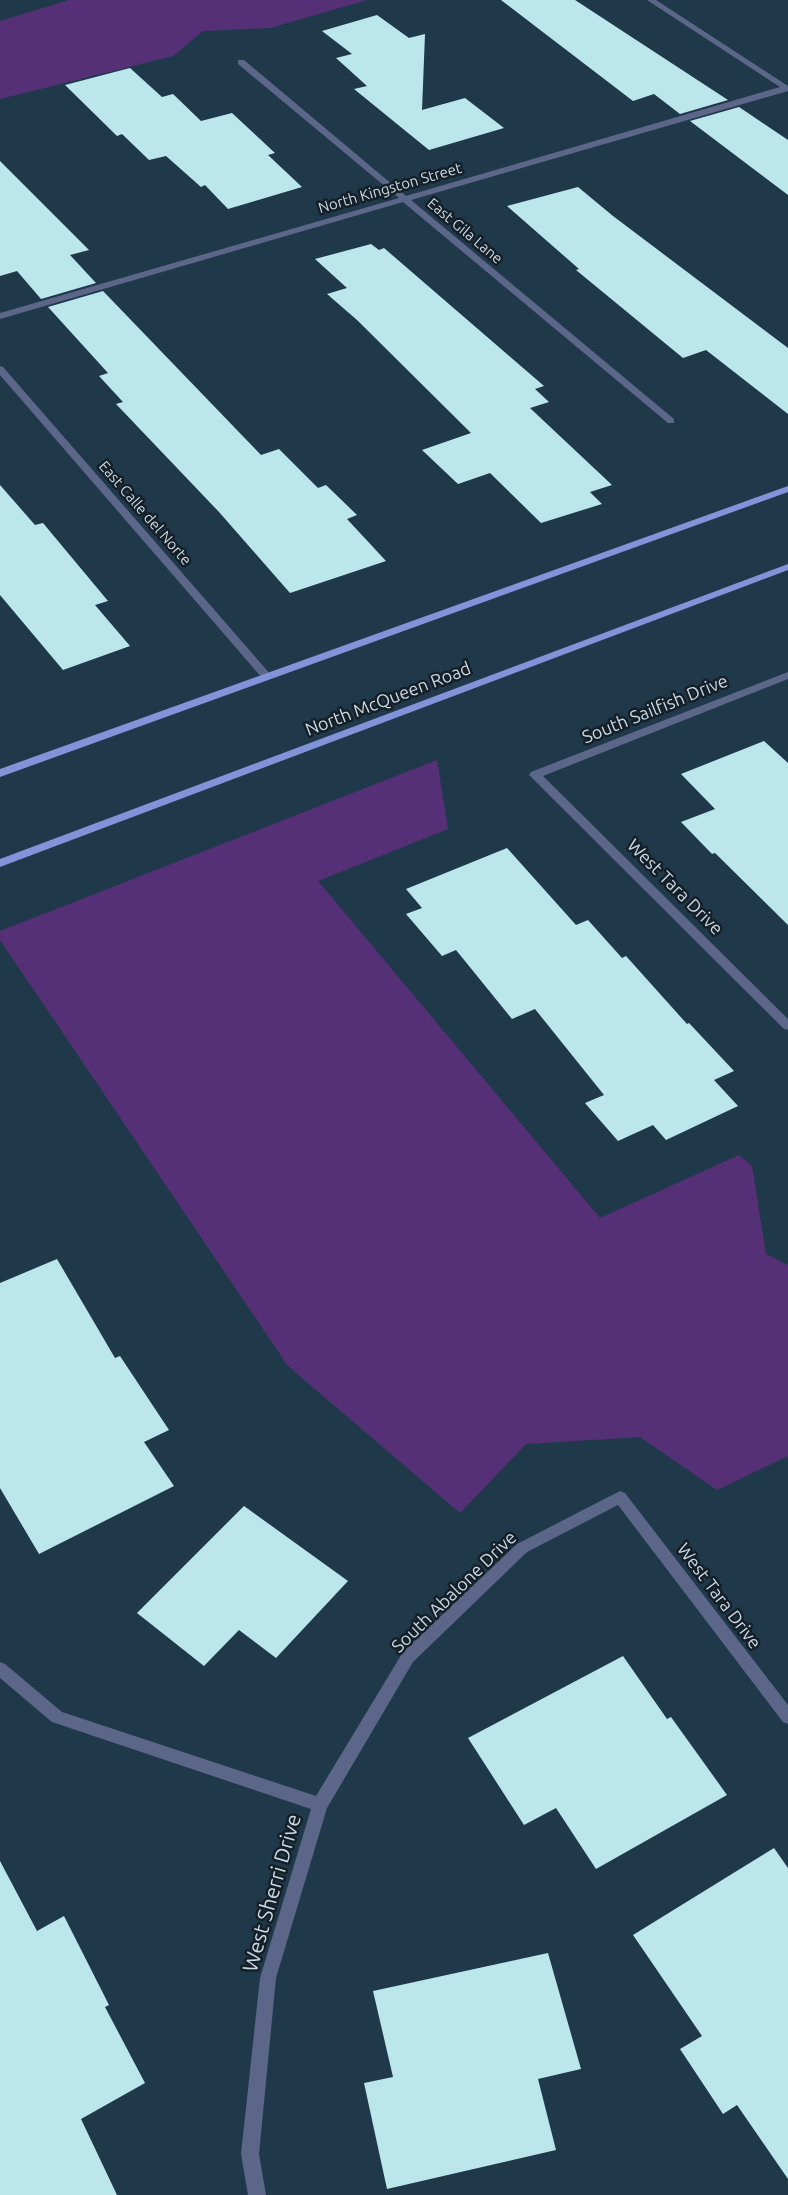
<!DOCTYPE html>
<html>
<head>
<meta charset="utf-8">
<style>
	body { margin:0 }
	canvas { display:block; background:#1f394b }
</style>
</head>
<body>
<canvas width="788" height="2195"></canvas>
<script>
const ctx = document.querySelector('canvas').getContext('2d');
ctx.lineJoin = 'round';
function paint(path, color) {
  ctx.fillStyle = color;
  ctx.fill(path, 'evenodd');
}
function write(font, color, halo, rows, align = 'center') {
  ctx.font = font + ' Ubuntu,sans-serif';
  ctx.lineWidth = 5;
  ctx.setLineDash([]);
  ctx.textBaseline = 'middle';
  ctx.strokeStyle = halo;
  ctx.fillStyle = color;
  for (const [text, x, y, turn = 0] of rows) {
    ctx.save();
    ctx.translate(x, y);
    ctx.rotate((+turn || 0) * Math.PI / 180);
    ctx.textAlign = isNaN(turn) ? turn : align;
    if (halo) ctx.strokeText(text, 0, 0);
    ctx.fillText(text, 0, 0);
    ctx.restore();
  }
}
paint(new Path2D(`
	M69,0H367L270,28L203,31L173,56L0,99V21Z
	M437,760L448,829L318,881L600,1218L739,1155L752,1166L766,1254L788,1265V1456L717,1490L640,1437L526,1444L460,1513L288,1366L0,940V931Z`), '#553077');
paint(new Path2D(`
	M501,0H575L728,100L680,114L654,94L633,101Z
	M377,15L409,38L425,34L422,110L465,98L504,128L429,150L354,89L367,86L336,58L352,54L322,31Z
	M130,68L162,97L173,94L201,121L232,113L275,153L268,155L302,187L228,209L205,185L201,187L166,156L149,160L122,134L117,136L65,85Z
	M739,107L788,140V195L690,121Z
	M0,161L89,250L70,255L96,283L41,299L17,271L0,276Z
	M578,187L613,216L788,348V414L706,350L683,358L576,270L579,269L507,206Z
	M371,244L379,250L384,248L544,386L535,389L549,402L530,408L612,485L590,492L602,504L541,523L490,473L458,484L422,450L471,433L357,320L327,294L347,288L315,259Z
	M103,291L261,455L279,449L318,488L326,485L357,515L347,519L386,561L290,593L219,512L116,404L123,402L99,376L108,373L48,307Z
	M0,485L35,525L43,523L108,601L95,605L130,646L63,670L0,595Z
	M764,741L788,763V925L715,853L712,854L681,822L715,809L681,774Z
	M507,848L576,925L588,920L622,958L626,956L687,1024L689,1023L734,1071L714,1080L738,1106L666,1140L653,1125L618,1141L585,1103L604,1095L535,1009L512,1019L456,950L442,956L406,914L422,908L406,889Z
	M57,1259L115,1358L120,1356L169,1430L144,1442L174,1486L39,1554L0,1488V1283Z
	M244,1506L348,1581L276,1658L239,1630L204,1666L137,1613Z
	M623,1656L667,1719L671,1717L727,1795L596,1869L556,1808L524,1825L468,1738Z
	M774,1848L788,1868V2179L737,2105L723,2114L680,2049L702,2036L633,1935Z
	M0,1861L37,1931L64,1916L109,2005L105,2007L145,2083L81,2119L117,2195H0Z
	M548,1953L581,2069L538,2079L556,2150L387,2189L364,2083L393,2077L373,1991Z`), '#bbe6ec');
paint(new Path2D(`
	M647,0H656L788,86V91L411,200L674,419V423H668L403,202L0,319V313L399,198L238,64V60H244L406,196L780,87Z
	M0,366L3,367L271,675V679H263L0,375Z
	M788,672V679L543,776L788,1019V1030L784,1029L529,775L531,772Z
	M620,1491L625,1493L788,1705V1724L783,1722L618,1505L527,1552L413,1662L327,1808L276,1978L259,2154L266,2195H248L241,2154L260,1978L311,1809L52,1722L0,1678V1662L5,1664L62,1712L316,1796L403,1652L517,1544Z`), '#5c6688');
paint(new Path2D(`
	M788,486V492L0,777V769Z
	M788,564V570L0,867V859Z`), '#8293d9');
write('15px', '#cad9e4', '#141f27', [
	["North Kingston Street",390,188,-16],
	["East Gila Lane",465,231,40],
	["East Calle del Norte",145,513,49]
]);
write('18px', '#cad9e4', '#141f27', [
	["North McQueen Road",388,699,-21],
	["South Sailfish Drive",655,709,-22],
	["West Tara Drive",675,887,45],
	["South Abalone Drive",454,1592,-44],
	["West Tara Drive",719,1596,53]
]);
write('21px', '#cad9e4', '#141f27', [
	["West Sherri Drive",272,1893,-74]
]);
</script>
</body>
</html>
